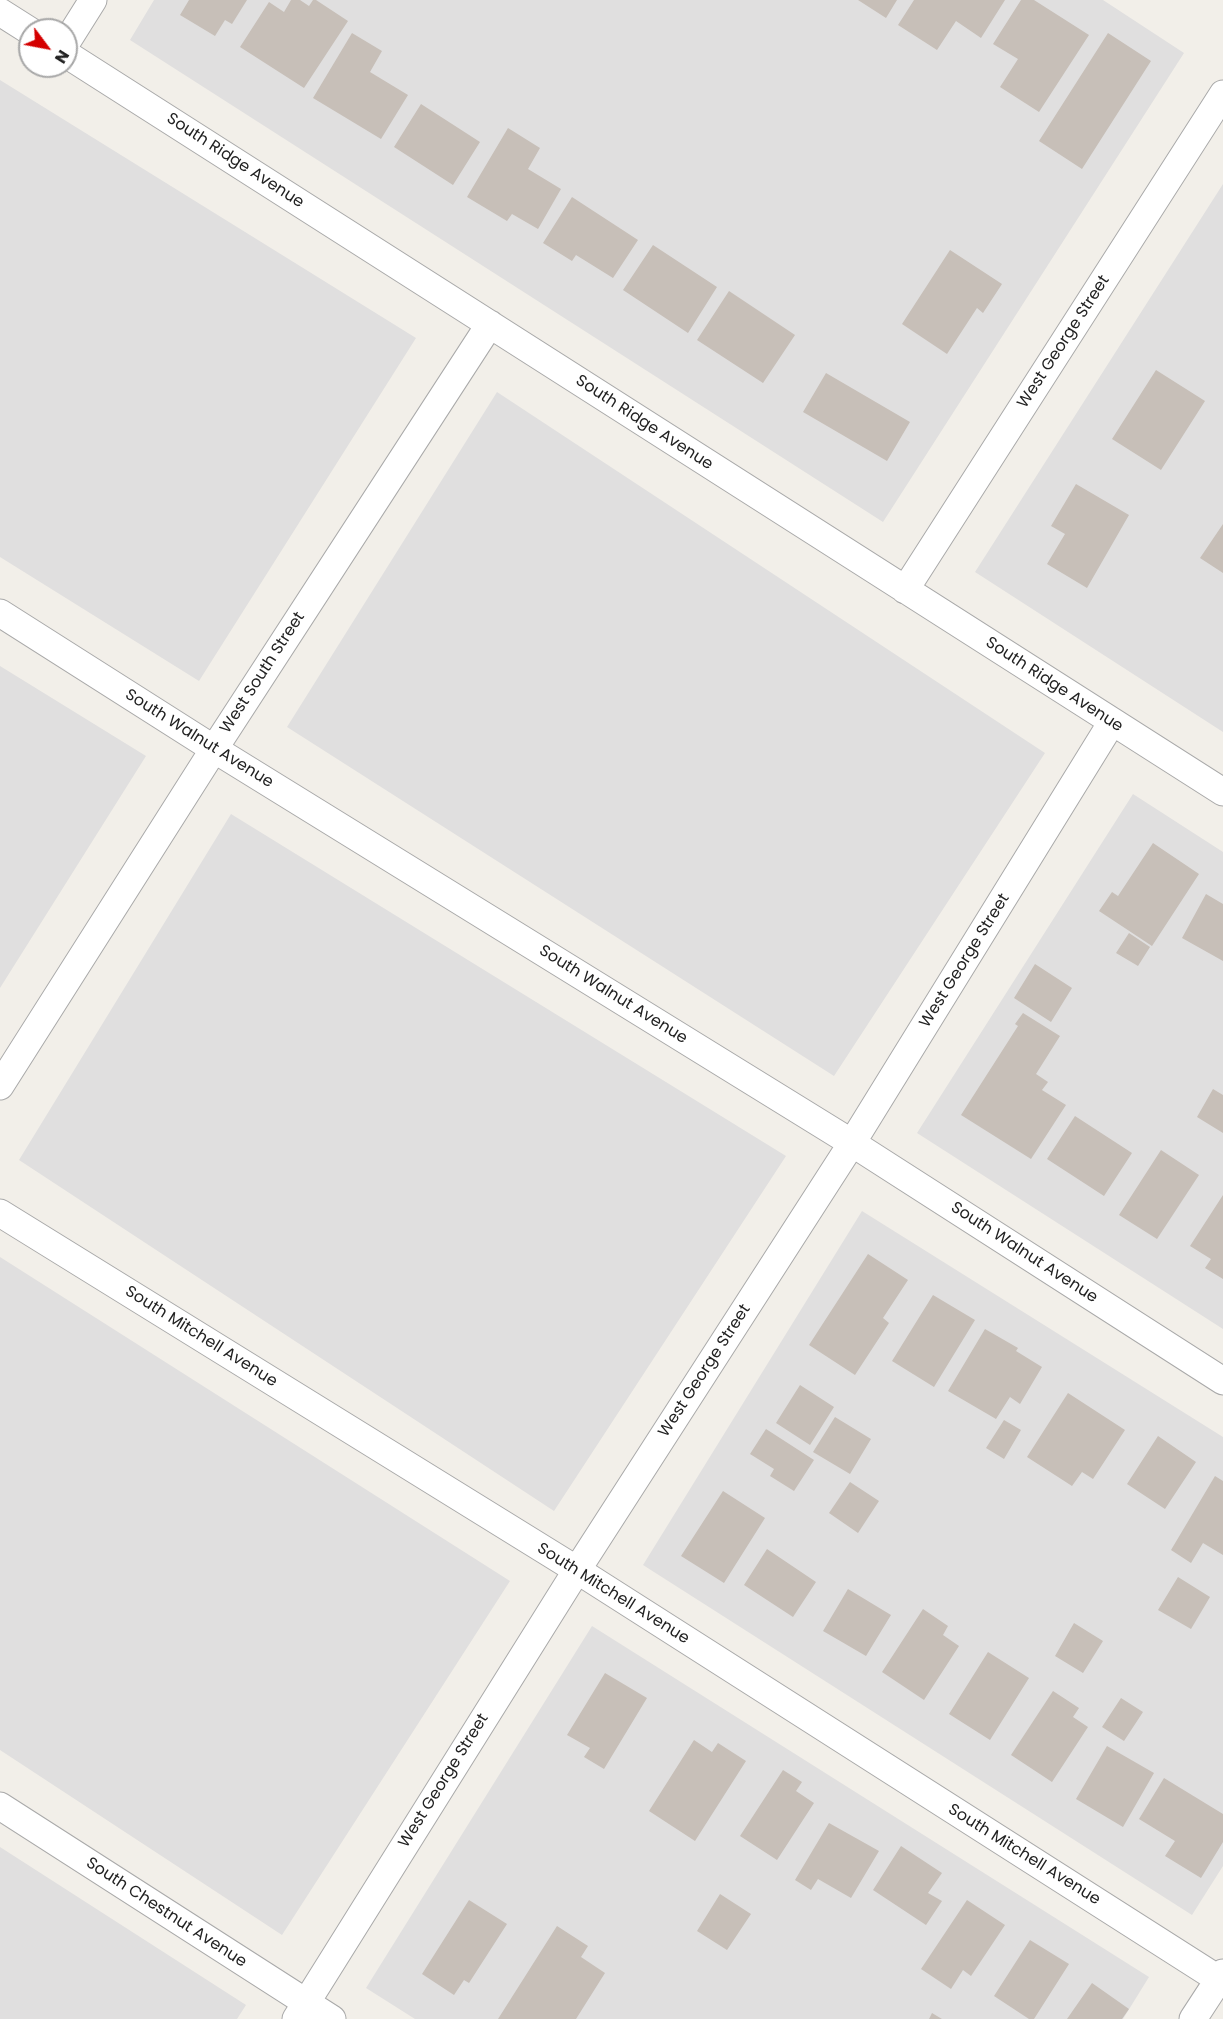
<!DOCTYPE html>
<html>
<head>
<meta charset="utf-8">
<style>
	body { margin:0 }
	#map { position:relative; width:1223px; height:2019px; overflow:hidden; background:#f2efe9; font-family:Poppins,sans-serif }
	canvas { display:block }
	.north { position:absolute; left:18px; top:18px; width:60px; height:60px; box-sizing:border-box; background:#fff; border:2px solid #a7a7a7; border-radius:50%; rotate:122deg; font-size:16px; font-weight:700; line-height:24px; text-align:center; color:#222 }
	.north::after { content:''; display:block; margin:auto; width:21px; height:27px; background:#d40000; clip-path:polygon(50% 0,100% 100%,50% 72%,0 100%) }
</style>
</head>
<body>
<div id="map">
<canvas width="1223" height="2019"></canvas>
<div class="north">N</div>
</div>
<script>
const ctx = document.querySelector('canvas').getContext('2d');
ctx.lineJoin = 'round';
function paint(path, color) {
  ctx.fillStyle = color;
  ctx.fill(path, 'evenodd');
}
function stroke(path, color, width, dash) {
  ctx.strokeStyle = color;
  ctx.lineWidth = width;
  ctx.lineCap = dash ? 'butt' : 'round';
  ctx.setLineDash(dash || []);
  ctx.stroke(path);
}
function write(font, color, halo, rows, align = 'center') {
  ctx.font = font + ' Poppins,sans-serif';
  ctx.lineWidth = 6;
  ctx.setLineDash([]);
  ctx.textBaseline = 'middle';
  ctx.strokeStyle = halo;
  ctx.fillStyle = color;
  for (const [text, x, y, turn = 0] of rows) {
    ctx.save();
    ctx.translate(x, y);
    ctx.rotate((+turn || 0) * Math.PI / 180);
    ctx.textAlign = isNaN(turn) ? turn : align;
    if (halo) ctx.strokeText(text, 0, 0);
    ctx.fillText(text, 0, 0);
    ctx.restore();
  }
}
paint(new Path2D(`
	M154,0H1103L1184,53L883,522L130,40Z
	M0,80L416,338L199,681L0,557Z
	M1223,184V732L975,572Z
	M497,392L1045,753L834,1076L287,727Z
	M0,666L146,756L0,988Z
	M1133,794L1223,852V1329L917,1133Z
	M231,814L786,1156L554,1511L19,1160Z
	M862,1211L1223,1437V1866L1192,1915L643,1565Z
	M0,1257L510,1581L282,1935L0,1750Z
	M592,1626L1149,1977L1123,2019H415L366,1988Z
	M0,1847L246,2005L237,2019H0Z`), '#e0dfdf');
paint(new Path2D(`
	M189,0H247L232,24L225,20L215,36L180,15Z
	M291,0H300L309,6L313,0H316L348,21L304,88L240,47L269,2L284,12Z
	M858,0H897L886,18Z
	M914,0H1005L981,38L956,21L937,50L898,25Z
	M1021,0H1034L1089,35L1039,112L1000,87L1018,59L993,44Z
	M352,33L382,51L370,72L408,95L381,139L313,98Z
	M1108,33L1151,61L1082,169L1039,141Z
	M421,104L480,142L453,185L394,147Z
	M508,128L540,148L528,169L561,189L538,229L512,214L507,221L467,197Z
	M572,197L638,240L613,278L576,255L572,261L543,243Z
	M653,245L717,287L688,333L623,290Z
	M950,250L1002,284L983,313L977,308L947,354L902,324Z
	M729,291L795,335L763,383L697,340Z
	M1156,370L1205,401L1161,470L1112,439Z
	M826,373L910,422L887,461L803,412Z
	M1076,484L1129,515L1087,588L1047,564L1065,534L1051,526Z
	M1223,524V573L1200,558Z
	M1153,843L1199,874L1152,946L1099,911L1112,892L1118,896Z
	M1206,894L1223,904V961L1182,938Z
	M1129,933L1150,947L1138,966L1116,953Z
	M1035,964L1072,988L1051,1022L1014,998Z
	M1023,1013L1060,1036L1036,1074L1048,1082L1042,1090L1066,1105L1031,1159L961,1115L1018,1026L1015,1024Z
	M1213,1089L1223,1095V1133L1197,1117Z
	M1075,1116L1132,1153L1104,1196L1047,1159Z
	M1161,1150L1199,1175L1157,1239L1119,1215Z
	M1223,1195V1279L1205,1268L1211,1259L1190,1246Z
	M868,1254L908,1280L883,1318L889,1323L855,1375L809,1345Z
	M933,1295L975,1320L934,1387L892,1361Z
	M985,1329L1018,1348L1016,1351L1042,1367L1020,1404L1010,1397L996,1419L948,1391Z
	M800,1385L834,1407L810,1445L776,1423Z
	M1068,1393L1125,1430L1093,1479L1082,1472L1072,1486L1027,1457Z
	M835,1417L871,1439L850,1474L813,1452Z
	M1004,1420L1021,1430L1004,1459L986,1448Z
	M766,1429L814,1460L794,1491L770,1476L774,1469L750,1454Z
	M1158,1436L1196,1462L1165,1509L1127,1484Z
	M1215,1476L1223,1481V1555L1203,1543L1191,1563L1171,1550Z
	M850,1482L879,1501L858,1533L829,1513Z
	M723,1491L765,1518L724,1583L681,1556Z
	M767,1549L816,1582L793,1617L744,1585Z
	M1178,1577L1210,1597L1191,1629L1158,1610Z
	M848,1589L891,1615L866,1656L823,1631Z
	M923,1609L948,1626L943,1635L959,1646L924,1700L882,1672Z
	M1074,1623L1103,1641L1083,1673L1055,1656Z
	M988,1652L1029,1678L990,1740L949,1714Z
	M605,1673L647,1698L604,1769L584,1757L590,1748L567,1735Z
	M1053,1691L1079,1708L1073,1717L1088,1727L1052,1782L1011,1755Z
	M1121,1698L1143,1712L1124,1741L1102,1727Z
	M694,1740L712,1752L718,1743L746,1761L695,1841L649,1811Z
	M1107,1746L1154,1773L1123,1827L1076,1799Z
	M783,1770L802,1782L796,1791L814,1803L777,1860L740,1836Z
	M1164,1778L1223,1814V1842L1201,1878L1165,1856L1175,1841L1139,1819Z
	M829,1823L879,1851L851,1898L818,1879L811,1890L795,1880Z
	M901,1846L942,1873L928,1893L942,1901L926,1925L873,1890Z
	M720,1894L751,1914L727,1950L697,1931Z
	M469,1900L507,1924L469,1983L464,1980L454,1995L422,1974Z
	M967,1900L1005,1925L971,1976L963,1970L951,1989L921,1969Z
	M557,1926L588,1946L581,1957L605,1973L576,2019H498Z
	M1030,1940L1069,1964L1034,2019H1029L994,1996Z
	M1092,1983L1129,2009L1122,2019H1067Z
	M932,2013L942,2019H929Z`), '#c7bfb8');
const street = new Path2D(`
	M0,12L30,31
	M66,43L93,0
	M66,54L1223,792
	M905,590L1223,94
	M0,613L214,749L852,1143L1223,1381
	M0,1086L214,749L490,324
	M0,1213L577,1570L1223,1982
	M0,1806L332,2019
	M296,2019L577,1570L852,1143L1112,722
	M1193,2019L1223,1973`);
stroke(street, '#a9a9a9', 29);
stroke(street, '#fff', 27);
write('16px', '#222', '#fff', [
	["South Ridge Avenue",235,161,33],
	["West George Street",1064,342,-57],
	["South Ridge Avenue",644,423,33],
	["West South Street",263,673,-57],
	["South Ridge Avenue",1054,685,33],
	["South Walnut Avenue",199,739,32],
	["West George Street",965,961,-58],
	["South Walnut Avenue",613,995,32],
	["South Walnut Avenue",1024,1253,33],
	["South Mitchell Avenue",201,1337,32],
	["West George Street",705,1371,-57],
	["South Mitchell Avenue",613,1594,32],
	["West George Street",444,1781,-58],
	["South Mitchell Avenue",1024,1855,32],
	["South Chestnut Avenue",166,1913,33]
]);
</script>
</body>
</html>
